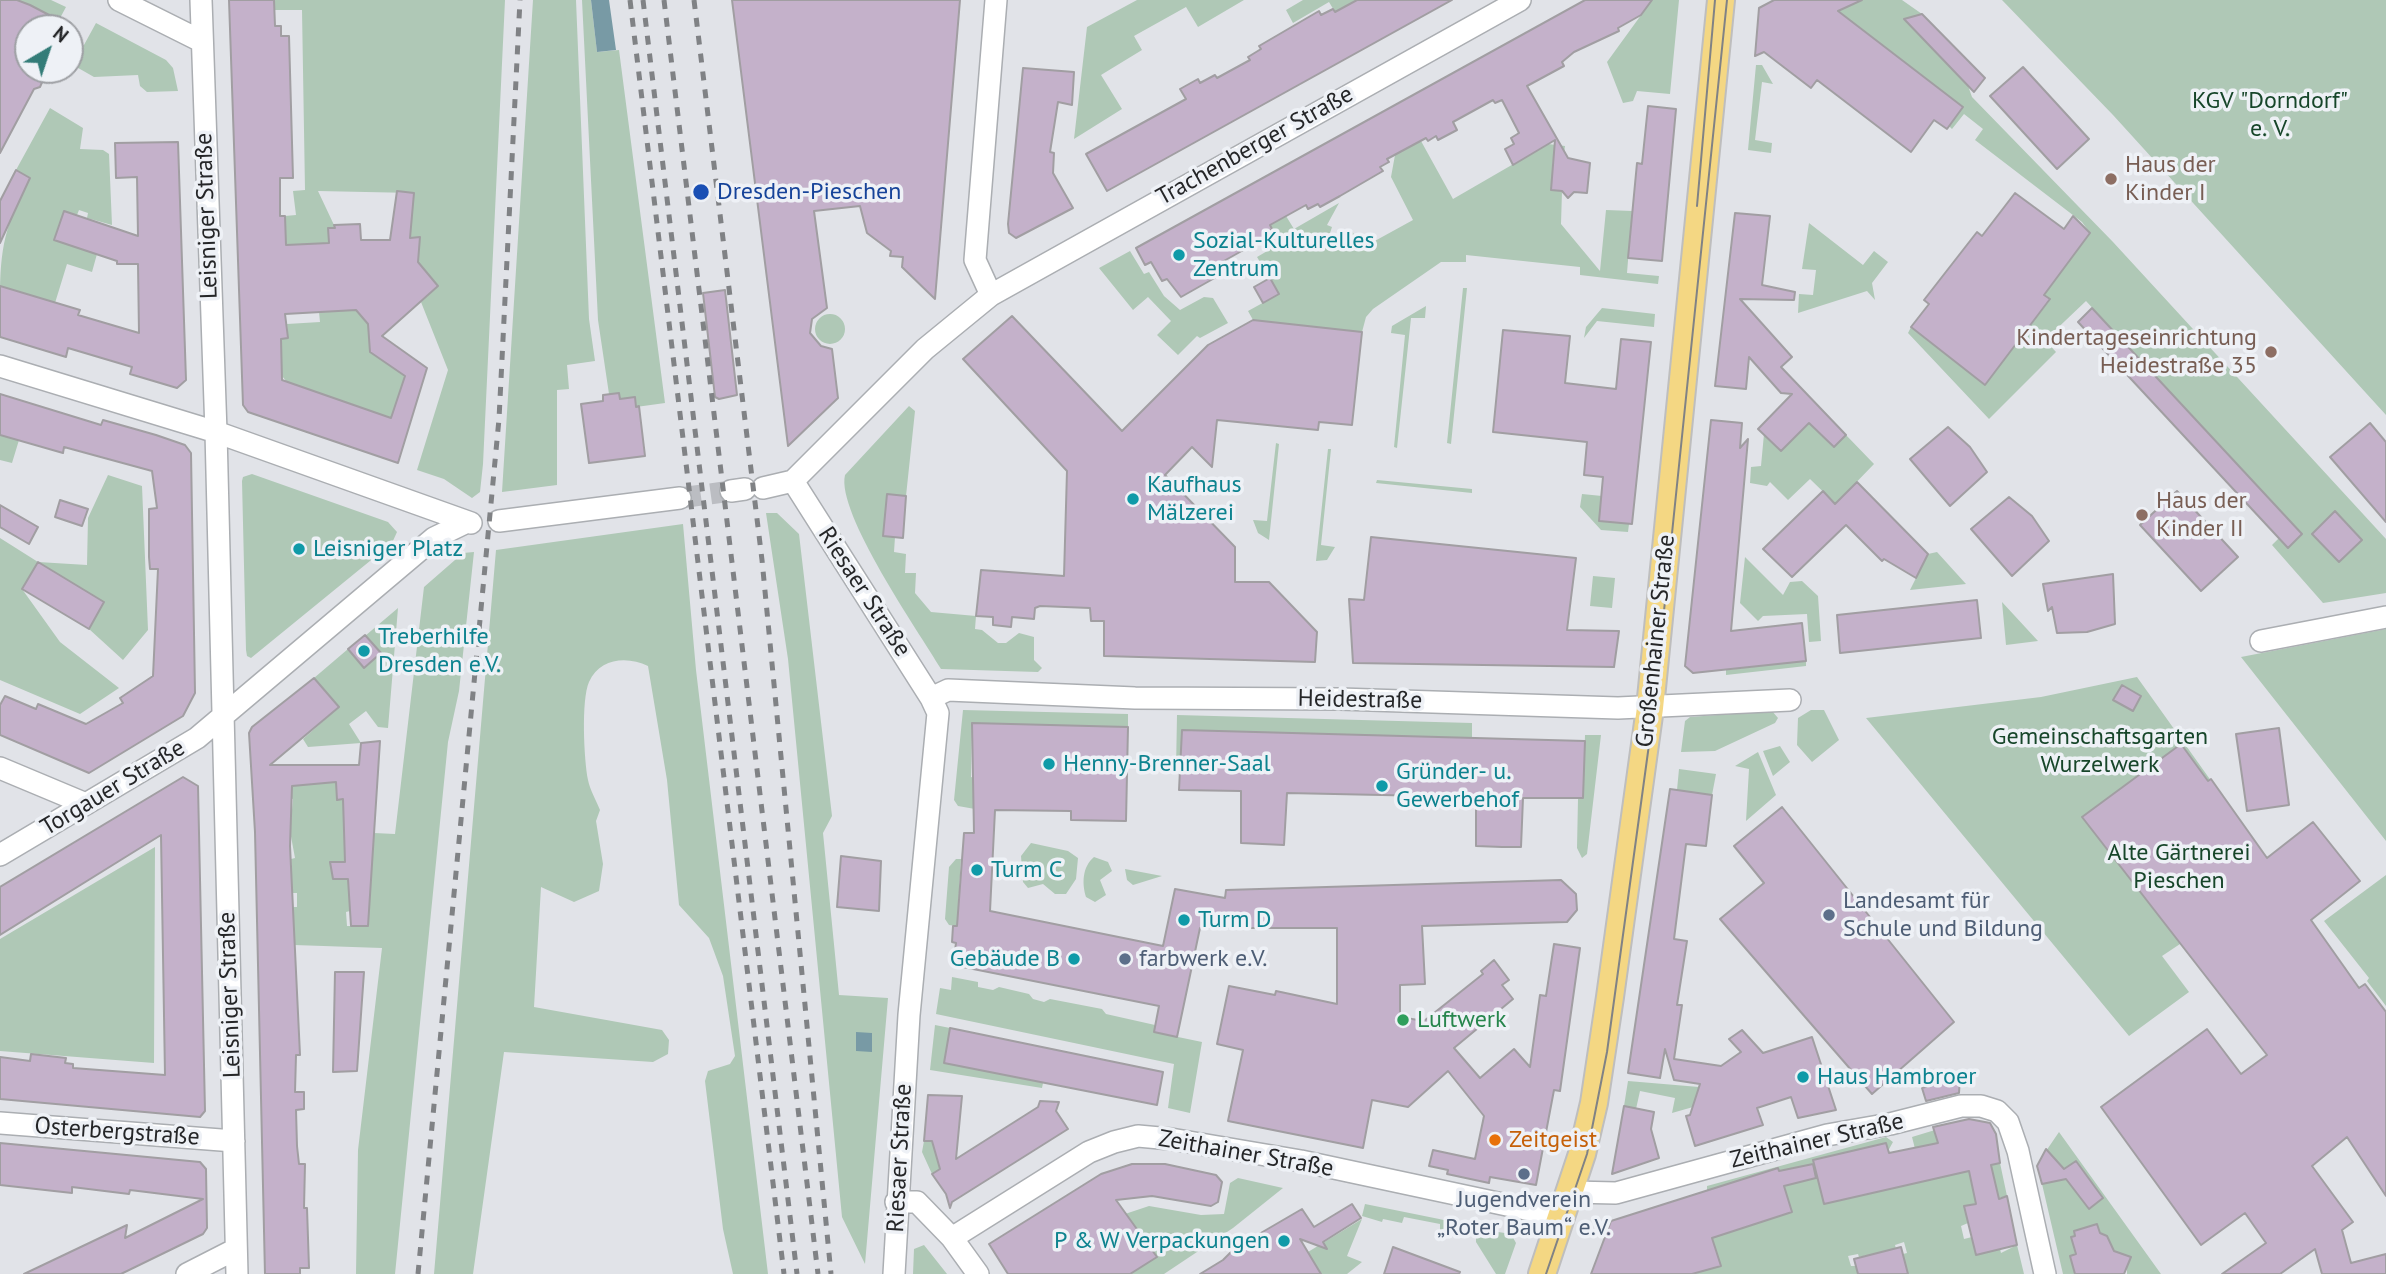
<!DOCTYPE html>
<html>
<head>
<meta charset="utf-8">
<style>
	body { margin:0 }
	#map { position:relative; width:2386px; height:1274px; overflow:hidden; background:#e1e3e8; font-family:"PT Sans",sans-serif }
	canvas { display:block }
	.north { position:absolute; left:14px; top:14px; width:70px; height:70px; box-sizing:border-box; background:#eef1f6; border:2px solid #9ea0a4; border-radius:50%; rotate:39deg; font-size:19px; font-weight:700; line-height:28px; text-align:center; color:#252628 }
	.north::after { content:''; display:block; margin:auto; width:24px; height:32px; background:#337c78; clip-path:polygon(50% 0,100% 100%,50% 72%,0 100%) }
</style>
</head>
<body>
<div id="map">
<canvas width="2386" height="1274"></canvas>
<div class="north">N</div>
</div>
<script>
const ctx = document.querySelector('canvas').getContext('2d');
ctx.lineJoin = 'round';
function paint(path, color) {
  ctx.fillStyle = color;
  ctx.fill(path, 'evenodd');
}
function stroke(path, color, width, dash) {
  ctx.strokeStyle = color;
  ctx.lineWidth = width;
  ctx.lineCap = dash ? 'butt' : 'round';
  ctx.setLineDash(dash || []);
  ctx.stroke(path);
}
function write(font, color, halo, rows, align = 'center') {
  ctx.font = font + ' "PT Sans",sans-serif';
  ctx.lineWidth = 7;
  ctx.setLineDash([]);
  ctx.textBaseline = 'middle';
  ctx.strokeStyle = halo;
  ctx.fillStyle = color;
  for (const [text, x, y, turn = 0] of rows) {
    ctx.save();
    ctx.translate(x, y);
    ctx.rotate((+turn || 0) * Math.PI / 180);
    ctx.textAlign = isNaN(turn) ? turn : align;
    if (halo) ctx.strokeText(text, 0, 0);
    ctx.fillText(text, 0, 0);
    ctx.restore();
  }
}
paint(new Path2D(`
	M17,0H51L66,7L59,20Z
	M274,0H505L483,464L480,492L472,498L444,479L417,470L448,370L421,302L438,286L427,273L415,282L420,238H410L414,193L318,191L334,225L335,228L328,229L329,243L302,244V260L286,262L285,216L296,215L293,191L305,190L302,10H274Z
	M533,0H576L589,319L595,361L567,365L569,389L557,390V485L502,492Z
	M582,0H591L597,52L619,50L665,403L636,407L635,397L620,399L619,393L609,394L598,320Z
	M1137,0H1244L1198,27L1186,7L1134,36L1142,50L1101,75L1122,109L1074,139L1087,27Z
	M1303,0H1357L1335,12L1329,2L1293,23L1286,10Z
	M1652,0H1679L1670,94L1637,91L1633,101L1623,103L1607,62Z
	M1830,0H1902L1922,14L1904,19L1967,83L1972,97L2113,242L2386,539V593L2323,603L2272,545L2279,538L2288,547L2301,536L2293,524L2086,301L2045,340L2056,352L1989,419L1908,333L1911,327L1985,385L2050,300L2044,295L2090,233L2082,222L1975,140L1983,129L1964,114L1952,129L1949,126L1963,107L1838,11L1841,9Z
	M2002,0H2386V415L2113,115Z
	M96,23L166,60L173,68L178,91L147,92L140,86L138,75L94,77L73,65Z
	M1756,65H1762L1773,84L1762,82L1755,140L1772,143L1771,153L1748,150Z
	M50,108L83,128L80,149L103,150L109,154L112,225L87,218L88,213L79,210L77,215L64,211L54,240L97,254L92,272L67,264L55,303L4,287L0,300C0,247 5,225 30,178L16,170Z
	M1421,141L1453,199L1548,144L1565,146L1563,161L1553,160L1551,189L1562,191L1561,224L1600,271L1606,210L1632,211L1627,273L1659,276L1658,284L1580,275V267L1466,255V262H1441L1373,309L1366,317L1362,332L1253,320L1248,311L1279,294L1257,257L1269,250L1267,244L1277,238L1270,225L1286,216L1294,229L1339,203L1327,225L1332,227L1330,233L1335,235L1333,240L1344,246L1352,231L1362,248L1413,220L1391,177L1395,155Z
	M1809,223L1863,265L1874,251L1888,262L1872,283L1875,300L1867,291L1798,313L1799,294L1813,295L1816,270L1802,269Z
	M1130,251L1144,274L1149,272L1164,296L1180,310L1204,297L1213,298L1228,323L1200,338L1197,336L1178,355L1157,335L1171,321L1148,297L1133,310L1099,268Z
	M1463,288H1467L1451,444L1447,443Z
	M1426,306L1425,318H1411L1397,448L1394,447L1405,335L1391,333L1392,326Z
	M1602,308L1655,314L1654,327L1597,321L1584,338L1586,327Z
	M367,309L382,340L369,351L405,376L391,418L287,382L282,376L281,339L288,337L287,324L320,322L319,312Z
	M815 329a15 15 0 1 1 30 0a15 15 0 1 1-30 0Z
	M909,406L915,411L906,496L887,495L883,536L895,537L894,552L906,554L905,573H916L915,593L931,612L976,616L975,629L982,630L998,643H1006L1019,633L1034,637V660L1042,668L1038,672L941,669C919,632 836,513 845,475Z
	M1814,419L1824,433L1822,436L1833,447L1846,435L1874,464L1845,494L1844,512L1810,479L1788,500L1770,482L1767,486L1750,483L1751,467L1761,466L1764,434L1781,451Z
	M0,435L19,440L12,463L0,460Z
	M1276,443L1279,444L1269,540L1258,533L1253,520L1267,521Z
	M1328,449H1331L1321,545L1335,547L1327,560L1316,561Z
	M252,474L388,522L397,532L392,543L251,658L247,656L246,650L242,481L243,477Z
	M108,475L142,486L148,630L123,660L89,629L104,602L38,562L22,589L60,642L119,688L80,714L0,680V538L38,562L87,565L88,518Z
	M1377,480L1472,489V493L1376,483Z
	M1582,494L1602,496L1599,521L1629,524L1628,532L1601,530L1580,507Z
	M766,513H777L799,534L832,816L823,833L839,995L888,998L865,1264L842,1217L788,659Z
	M683,524L696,670L768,1274H733L723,1229L705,1081L708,1071L730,1064L735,1056L723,976L709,938L679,905L667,780L648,666C627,656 600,658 589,682C581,700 584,760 588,780C590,790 596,800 600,810L596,821L603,864L599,891L574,902L541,887L534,1007L662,1030L669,1040L668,1054L653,1062L504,1052L473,1274H434L496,550Z
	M474,552L459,691L448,742L395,1274H356L358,1150L382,948L294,945L292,907H297V893H292L291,859L295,858L290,831L293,799L290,798L289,785L336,782L337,800L343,799L345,862L330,863L333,879H348L350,911L346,912L347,926H368L374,833L395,834L424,587L463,553Z
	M1937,552L1966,584L1910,590L1928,554Z
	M1745,557L1783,595L1790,582L1802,581L1818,596L1821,641L1809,642L1807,614L1763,616L1758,621L1740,603Z
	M1593,576L1615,578L1612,608L1590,606Z
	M2002,602L2038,641L2006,645Z
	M398,608L388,728L378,727L366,711L349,724L361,743L308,747L303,739L339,707L314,678L348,649L364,667L365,636Z
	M2386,629V841L2241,657Z
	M1806,661V666L1726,675V670Z
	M2137,677L2346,970L2257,1042L2180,944L2162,956L2189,992L2129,1036L1866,718L2041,697Z
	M963,710L1128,714V727L972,723L971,777L975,778V809L958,806L954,800Z
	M1811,710H1824L1839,740L1812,762L1797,745L1798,718Z
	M1772,711L1778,718L1775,723L1715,751L1681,752L1685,721L1690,717Z
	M1177,715L1472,723V738L1180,774L1176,770Z
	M1585,735H1601L1587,854L1582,858L1577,848L1578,799L1583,798Z
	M1780,746L1790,762L1773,776L1763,751Z
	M1758,752L1776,795L1746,821L1749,769L1735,766Z
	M1679,769L1716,774L1712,795L1677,790Z
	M1031,843L1068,851L1078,858L1076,879L1066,894H1055L1043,884L1028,888L1023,882L1021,856Z
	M155,847L154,1063L0,1051V939Z
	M1094,857L1108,862L1112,871L1100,880L1106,895L1095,902L1086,897C1082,884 1082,867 1094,857Z
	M956,859H961L957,926L949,925L945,919L949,867Z
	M1125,869L1162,876L1133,885L1127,880Z
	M2386,875V1006L2367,981L2369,978L2324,921Z
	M952,977L978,982V987L993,990L999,987L1029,994L1033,999L1044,1002L1050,999L1102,1009L1106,1014L1155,1025L1154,1032L1202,1042L1190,1113L1168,1108L1174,1064L936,1014L940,988L951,990Z
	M935,1025L950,1028L944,1063L1043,1083L1042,1088L930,1070Z
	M1628,1081L1699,1087L1696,1096L1742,1093L1672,1113L1675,1098L1640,1091L1636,1109L1624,1106Z
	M1935,1130L1948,1175L2000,1163L2007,1196L1965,1206L1968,1223L1961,1226L1964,1239L1972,1237L1976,1255L2000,1249L2001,1253L2017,1245L2024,1274H1908L1903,1254L1907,1253L1904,1242L1895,1245L1896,1249L1859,1257L1858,1254L1848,1256L1851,1266H1856L1858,1274H1692L1721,1266L1712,1237L1792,1212L1778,1169L1707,1191V1186L1886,1137L1893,1142L1888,1151L1886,1143L1814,1160V1164L1792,1168L1796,1183L1817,1177L1824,1204L1923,1180L1912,1137Z
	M2059,1132L2161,1274H2127V1257L2115,1255L2107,1236L2100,1235L2098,1227L2074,1231L2075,1236L2071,1238L2076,1254L2070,1256L2075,1274H2063L2042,1184L2062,1180L2057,1161L2050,1153L2044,1154Z
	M924,1141H938L936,1157L947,1165L932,1174L922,1152Z
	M1238,1178L1283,1188L1233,1228L1164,1274H1130L1157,1257L1146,1239L1143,1240L1107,1220L1149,1206L1201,1215L1224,1214L1230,1183Z
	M1365,1204L1454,1222L1453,1226L1440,1230V1224L1404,1217L1402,1223L1383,1219L1382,1222L1362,1216Z
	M1362,1219L1347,1256L1362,1262L1347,1274H1321L1308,1252Z
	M1479,1229L1511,1234L1516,1243L1505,1274H1496L1476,1242V1234Z
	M924,1245L947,1274H913L914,1249Z`), '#afc8b6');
paint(new Path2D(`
	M591,0H609L616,50L597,52Z
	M856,1032L872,1033V1052L856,1051Z`), '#789aa5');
const building = new Path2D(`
	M0,0H17L30,5L74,28H28V70L41,73L43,80L40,87L34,89L0,153Z
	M229,0H274L275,26H281V36H289L293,178H280V216H285L286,245L329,243L328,228H335L334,225L360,224L361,240H390L397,191L414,193L410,238L420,237L418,262L438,286L382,336L427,368L398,463L248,412L243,405ZM356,310L368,324L370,352L405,376L391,418L282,380L281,339L288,338L285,314Z
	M732,0H960L935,299L902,267L903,257L890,256L891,251L867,233L860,206L814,211L827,308L812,319L810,333L821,346L832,349L838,398L788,446Z
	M1357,0H1452L1107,191L1086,154L1186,99L1180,89L1198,79L1200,83L1215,75L1217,78L1250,60L1248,57L1261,49L1259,46L1319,11L1321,15L1333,9L1335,12Z
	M1585,0H1652L1641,15L1618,28L1619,31L1574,52L1562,62L1564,66L1527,86L1568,158L1590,163L1587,193L1574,192L1568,198L1562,191L1551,190L1555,140L1513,165L1505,149L1514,144L1511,138L1519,133L1502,100L1495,103L1493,100L1453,122L1457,130L1438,140L1436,136L1428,141L1426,138L1387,159L1389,162L1380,167L1383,171L1340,196L1320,207L1318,204L1308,209L1306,205L1270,225L1272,229L1263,235L1265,238L1222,262L1227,271L1181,297L1167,279L1162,281L1151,262L1145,265L1136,248Z
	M1774,0H1862L1838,11L1963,107L1947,129L1934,120L1911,152L1817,80L1811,88L1764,52L1755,56L1759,8Z
	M1922,14L1985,78L1974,92L1904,19Z
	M2023,67L2089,139L2057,169L1990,96Z
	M1023,68L1074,72L1072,105L1058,102L1050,152L1054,153L1053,173L1073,208L1016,238L1009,233L1008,224Z
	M1648,106L1676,109L1662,261L1628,258L1637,163L1642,164Z
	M178,142L186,380L177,388L130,374L132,367L68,348L66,357L0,337V286L80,310L78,315L139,333L138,264H117V261L54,240L64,211L138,236L137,177L116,178L115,143Z
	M16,170L30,178L0,243V201Z
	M2015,193L2064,229L2073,216L2090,233L2044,295L2050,299L1985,385L1911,327L1929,304L1924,300L1977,232L1982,236Z
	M1735,213L1770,216L1762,285L1795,292L1794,300L1740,299L1792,357L1781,367L1846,435L1834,447L1809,423L1781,451L1758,429L1792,394L1781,393L1749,357L1746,389L1715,386Z
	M1270,278L1279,294L1263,303L1254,287Z
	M725,290L737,395L719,399L715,397L703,293Z
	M2092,308L2302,534L2288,548L2078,322Z
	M1012,316L1122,431L1208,345L1253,320L1362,332L1352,425L1319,422L1318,430L1217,420L1212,467L1192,447L1165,475L1235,547V582H1269L1317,632L1315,662L1104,656V621H1091L1090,608L1040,606L1035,608L1034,619L1012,617L1011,627L993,625V617L976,616L981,570L1064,576L1067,471L963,359Z
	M1503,330L1570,336L1565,383L1616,389L1621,339L1651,342L1632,524L1599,521L1603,477L1584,475L1587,442L1493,432Z
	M619,393L620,399L635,397L636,407L639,406L645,456L589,463L581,404L603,401V395Z
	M0,394L101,425L103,420L156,435L185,445L191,453L195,693L183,716L89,773L0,735V705L5,696L36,709L38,704L86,724L123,703L120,698L153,676L158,569H150L149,557V509L157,508L152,471L64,447L63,453L0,435Z
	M1711,420L1742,423L1740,448L1748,439L1731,631L1802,623L1806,661L1693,673L1685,666Z
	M2370,423L2386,442V522L2330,457Z
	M1948,427L1970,447L1987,472L1950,506L1910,459Z
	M1857,482L1928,554L1916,578L1884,559L1882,561L1846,525L1792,577L1763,549L1823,491L1835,504Z
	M2177,491L2238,557L2201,591L2140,525Z
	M887,494L906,496L903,538L883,536Z
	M2009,497L2032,516L2049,541L2012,576L1971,529Z
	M60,500L88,509L82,526L55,517Z
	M0,505L38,527L29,544L0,527Z
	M2335,511L2362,540L2339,562L2312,534Z
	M1371,537L1576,558L1567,630L1619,631L1614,667L1353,663L1349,599L1364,600Z
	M38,562L104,602L89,629L22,589Z
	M2113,574L2115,624L2087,632L2057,633L2052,607L2048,611L2043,584Z
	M1977,600L1981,638L1840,653L1837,615Z
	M365,635L381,653L364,668L348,649Z
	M314,678L339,707L270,765H359L361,743L380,741L368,926H351L348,879H333L330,862H345L343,799L337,800L336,782L292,786L290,846L300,1055H296L295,1092H304V1109L296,1110L297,1146L299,1164H305L304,1208H307L309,1268H300V1274H265L255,832L249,733L252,727Z
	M2122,685L2141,696L2133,711L2113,700Z
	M972,723L1128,727L1126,821L1071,820V811L995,810L990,911L1163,946L1175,889L1225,898L1226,890L1561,880L1576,894L1577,910L1567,922L1422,926L1425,984L1400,985V1017L1424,1021L1483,974L1481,971L1494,960L1509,980L1502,985L1513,999L1454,1048L1480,1078L1514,1049L1530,1067L1540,995L1546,996L1554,944L1580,948L1560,1091L1554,1090L1536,1185L1490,1177L1489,1183L1447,1174L1448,1170L1429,1166L1433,1150L1475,1159L1484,1116L1448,1071L1408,1107L1372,1100L1363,1148L1228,1121L1243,1050L1217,1044L1229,986L1275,995L1276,991L1337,1004V928H1200L1177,1037L1154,1032L1159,1006L953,965L956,943L952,942L953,926H957L964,833H974Z
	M2279,728L2289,805L2247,811L2236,734Z
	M1182,730L1585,741L1583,798H1523L1521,847H1502L1476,846V797L1287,793L1284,845L1241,843V791L1179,790Z
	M2181,744L2208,781L2211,779L2267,858L2313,822L2360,881L2311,920L2359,988L2365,984L2386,1012V1196L2347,1137L2312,1166L2353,1222L2342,1230L2351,1263L2386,1254V1274H2322L2315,1249L2280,1274H2222L2266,1243L2245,1213L2201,1245L2101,1107L2207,1029L2241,1074L2267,1055L2082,817Z
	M183,777L198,786L205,1111L200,1117L0,1099V1057L30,1061L31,1054L66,1058L65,1063L73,1064V1068L165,1075L161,835L0,935V887Z
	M1670,789L1712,795L1706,846L1686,844L1674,939L1687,941L1677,1005H1682L1674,1059L1721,1066L1741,1052L1729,1039L1742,1030L1763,1053L1812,1037L1836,1110L1798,1118L1791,1097L1757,1108L1763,1125L1695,1146L1686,1116L1690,1115L1700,1084L1674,1080L1665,1049L1660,1078L1628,1073Z
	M1782,807L1954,1022L1872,1094L1720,919L1764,883L1734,846Z
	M841,856L881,861L879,911L837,907Z
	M335,972H364L357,1071L333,1072Z
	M950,1028L1163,1072L1157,1105L944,1063Z
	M1960,1077L1959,1093L1926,1101L1922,1088Z
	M928,1095L962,1096L956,1159L1038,1107L1040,1101L1059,1102L1056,1111L1068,1129L952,1202L950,1208L946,1194L932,1174L940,1169L932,1141H924Z
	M1624,1106L1654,1112L1651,1129L1659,1158L1612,1174Z
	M1969,1119L1990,1123L1996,1134L2000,1163L1991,1165L1999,1199L2007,1196L2017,1245L1976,1255L1964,1206L1976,1204L1969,1171L1824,1204L1813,1160L1886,1143L1889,1153L1938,1143L1933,1127Z
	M0,1143L200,1162L206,1169L207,1228L203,1234L121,1274H24L127,1225L125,1238L203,1199L130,1190L129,1194L72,1187V1193L0,1185Z
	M2046,1149L2064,1169L2076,1161L2103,1198L2089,1209L2066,1179L2042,1184L2037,1166Z
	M1132,1164H1165L1216,1175L1222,1182L1218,1202L1211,1206L1152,1196L1116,1200L1157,1257L1130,1274H1008L989,1244L1101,1174Z
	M1813,1164L1816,1178L1784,1186L1792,1212L1712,1238L1721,1266L1692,1274H1591L1611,1221L1778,1168L1779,1171Z
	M1352,1204L1361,1218L1323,1242L1327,1249L1300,1239L1321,1274H1200L1223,1260L1235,1248L1302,1209L1314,1227Z
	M2097,1224L2100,1233L2107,1236L2114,1251L2131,1257L2124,1274H2075L2070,1256L2076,1254L2071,1237L2075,1236L2074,1231Z
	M1393,1247L1460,1272L1459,1274H1384Z
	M1901,1247L1908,1274H1858L1854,1259Z`);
paint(building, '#c4b1ca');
stroke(building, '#a19ea2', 2);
stroke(new Path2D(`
	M680,498L731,491`), '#bbbdc2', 21, [21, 10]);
const minor = new Path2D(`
	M119,0L201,41
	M201,0L216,432L237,1274
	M991,295L975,260L996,0
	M0,366L216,432L471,523
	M793,481L925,349L991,295L1520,0
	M793,481L931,698L938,713L909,1015L894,1274
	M763,488L793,481
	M731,491L745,489
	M499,521L680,498
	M2261,641L2386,617
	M931,698L948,690L1135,698L1340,699L1618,708L1790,700
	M0,768L86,804
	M0,855L197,738L434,538L465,523
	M0,1123L234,1141
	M1572,1192L1616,1193L1827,1135L1890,1124L1961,1106H1981L1997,1111L2008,1122L2018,1151L2045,1274
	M896,1202H917L952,1238L978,1274
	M952,1238L1089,1152L1114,1142L1138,1136L1171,1139L1301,1161L1563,1217
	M187,1274L236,1249`);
const major = new Path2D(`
	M1542,1274L1582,1154L1594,1103L1610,997L1650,708L1721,0`);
stroke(minor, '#abaeb2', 24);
stroke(major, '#bebebe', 30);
stroke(minor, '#fff', 21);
stroke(major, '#f4d783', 26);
stroke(new Path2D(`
	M1697,206L1715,0
	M1546,1274L1587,1154L1607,1052L1654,708L1727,0`), '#808285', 2);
stroke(new Path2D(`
	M630,0L784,1274
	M643,0L797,1274
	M664,0L818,1274
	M694,0L762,560L831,1274
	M418,1274L499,419L520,0`), '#808285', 5, [9, 9]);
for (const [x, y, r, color] of [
	[2111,179,7,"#8d6e63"],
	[701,192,9,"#1a4fb4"],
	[1179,255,7,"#0f9aa8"],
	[2271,352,7,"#8d6e63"],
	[1133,499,7,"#0f9aa8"],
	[2142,515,7,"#8d6e63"],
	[299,549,7,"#0f9aa8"],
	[364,651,7,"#0f9aa8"],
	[1049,764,7,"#0f9aa8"],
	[1382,786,7,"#0f9aa8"],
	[977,870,7,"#0f9aa8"],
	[1829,915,7,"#5c6f8a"],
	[1184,920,7,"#0f9aa8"],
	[1074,959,7,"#0f9aa8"],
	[1125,959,7,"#5c6f8a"],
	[1403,1020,7,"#2e9e5b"],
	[1803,1077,7,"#0f9aa8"],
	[1495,1140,7,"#e8710a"],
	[1524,1174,7,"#5c6f8a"],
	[1284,1241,7,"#0f9aa8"]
]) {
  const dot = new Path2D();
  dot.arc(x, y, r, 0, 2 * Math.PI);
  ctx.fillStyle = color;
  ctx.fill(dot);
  stroke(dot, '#eef1f6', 2.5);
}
write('24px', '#17462a', '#eef1f6', [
	["KGV \"Dorndorf\"",2270,101],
	["e. V.",2270,129],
	["Gemeinschaftsgarten",2100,737],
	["Wurzelwerk",2100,765],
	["Alte Gärtnerei",2179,853],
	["Pieschen",2179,881]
]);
write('24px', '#252628', '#eef1f6', [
	["Trachenberger Straße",1255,146,-29],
	["Leisniger Straße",207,216,-92],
	["Riesaer Straße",864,592,57],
	["Großenhainer Straße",1656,641,-84],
	["Heidestraße",1360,700,1],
	["Torgauer Straße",113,788,-31],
	["Leisniger Straße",230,995,-92],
	["Osterbergstraße",117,1132,4],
	["Zeithainer Straße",1817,1141,-13],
	["Zeithainer Straße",1246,1154,10],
	["Riesaer Straße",900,1158,-87]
]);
write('24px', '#785e54', '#eef1f6', [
	["Haus der",2125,165],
	["Kinder I",2125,193],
	["Kindertageseinrichtung",2257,338,"right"],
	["Heidestraße 35",2257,366,"right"],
	["Haus der",2156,501],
	["Kinder II",2156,529]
], 'left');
write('24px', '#164399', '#eef1f6', [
	["Dresden-Pieschen",717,192]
], 'left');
write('24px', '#0d838f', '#eef1f6', [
	["Sozial-Kulturelles",1193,241],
	["Zentrum",1193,269],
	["Kaufhaus",1147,485],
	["Mälzerei",1147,513],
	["Leisniger Platz",313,549],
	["Treberhilfe",378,637],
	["Dresden e.V.",378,665],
	["Henny-Brenner-Saal",1063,764],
	["Gründer- u.",1396,772],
	["Gewerbehof",1396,800],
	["Turm C",991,870],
	["Turm D",1198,920],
	["Gebäude B",1060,959,"right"],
	["Haus Hambroer",1817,1077],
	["P & W Verpackungen",1270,1241,"right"]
], 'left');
write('24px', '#4e5e75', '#eef1f6', [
	["Landesamt für",1843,901],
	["Schule und Bildung",1843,929],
	["farbwerk e.V.",1139,959],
	["Jugendverein",1524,1200,"center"],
	["„Roter Baum“ e.V.",1524,1228,"center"]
], 'left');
write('24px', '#27864d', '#eef1f6', [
	["Luftwerk",1417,1020]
], 'left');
write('24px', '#c56008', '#eef1f6', [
	["Zeitgeist",1509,1140]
], 'left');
</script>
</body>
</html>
